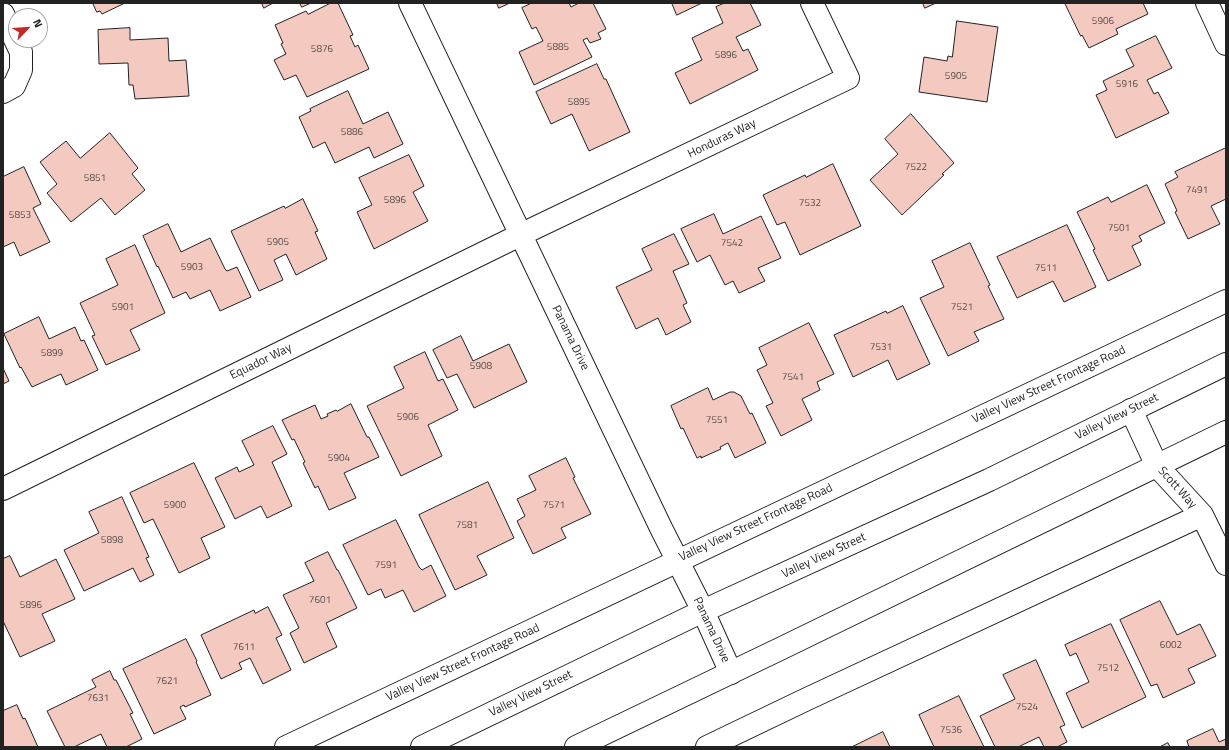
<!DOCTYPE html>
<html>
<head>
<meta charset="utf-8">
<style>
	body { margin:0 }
	#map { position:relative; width:1229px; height:750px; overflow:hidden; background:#fff; font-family:"Titillium Web",sans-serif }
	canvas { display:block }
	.frame { position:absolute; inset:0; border:4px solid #222; pointer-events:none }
	.north { position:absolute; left:8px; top:8px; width:40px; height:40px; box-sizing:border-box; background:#fff; border:1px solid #a7a7a7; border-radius:50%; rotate:65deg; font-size:11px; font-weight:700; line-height:16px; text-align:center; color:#222 }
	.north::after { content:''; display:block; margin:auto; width:14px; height:18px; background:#c62828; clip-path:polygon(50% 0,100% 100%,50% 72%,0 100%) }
</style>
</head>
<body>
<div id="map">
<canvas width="1229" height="750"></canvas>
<div class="frame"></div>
<div class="north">N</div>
</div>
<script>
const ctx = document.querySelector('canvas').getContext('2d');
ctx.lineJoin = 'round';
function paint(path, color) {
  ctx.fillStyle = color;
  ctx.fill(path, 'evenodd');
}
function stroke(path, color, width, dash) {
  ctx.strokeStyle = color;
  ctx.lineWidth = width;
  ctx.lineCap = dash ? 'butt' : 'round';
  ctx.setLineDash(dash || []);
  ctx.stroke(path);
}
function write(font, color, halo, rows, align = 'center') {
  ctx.font = font + ' "Titillium Web",sans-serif';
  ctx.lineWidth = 3;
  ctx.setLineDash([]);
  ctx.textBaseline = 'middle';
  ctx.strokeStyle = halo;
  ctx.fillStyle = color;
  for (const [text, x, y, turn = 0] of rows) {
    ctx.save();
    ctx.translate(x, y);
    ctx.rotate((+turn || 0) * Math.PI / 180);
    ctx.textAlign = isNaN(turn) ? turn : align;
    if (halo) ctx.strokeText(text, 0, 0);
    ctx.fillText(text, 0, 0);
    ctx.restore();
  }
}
const building = new Path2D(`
	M93,3H125L102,14L100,11L97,12Z
	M262,3H273L264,8Z
	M300,3H311L302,7Z
	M331,3H338L353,35L350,36L355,47L358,45L369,69L307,97L296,75L284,80L274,60L286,54L281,44L283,43L275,25L306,11L308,14Z
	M497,3H510L499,8Z
	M532,3H569L571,7L579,3H593L606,29L598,33L601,39L590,43L587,38L583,40L592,57L534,85L519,52L543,41L536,27L532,29L522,8Z
	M672,3H702L677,15Z
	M725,3H750L761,25L736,37L743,51L748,49L758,70L690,104L675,73L702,60L692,38L723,23L716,7Z
	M923,3H936L925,8Z
	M1065,3H1143L1148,14L1116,29L1118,34L1089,48L1082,35L1081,36Z
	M957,21L998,27L987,102L919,92L924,57L947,61L948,56L952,57Z
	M130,28V40L168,38L169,61L186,60L189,96L135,99L133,85H129L128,63L99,64L98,30Z
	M1156,36L1172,68L1147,80L1154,94L1158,92L1169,113L1116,138L1096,95L1107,90L1103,81L1134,66L1126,50Z
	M597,64L604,79H606L630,132L589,151L572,114L551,124L536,92Z
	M348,91L363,124L388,112L403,144L374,158L369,147L335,163L325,142L313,148L299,117L311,111L310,109Z
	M911,114L954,163L942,174L944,175L902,215L870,180L898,154L885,139Z
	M110,133L138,168L132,174L145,190L115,215L101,198L71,222L47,193L57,184L40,162L66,141L80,158Z
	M1226,148V199L1211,206L1220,224L1188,239L1175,212L1177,211L1165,184L1178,177L1175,172Z
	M409,155L424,186L413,192L428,221L374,249L357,212L372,205L359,178Z
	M833,164L861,226L800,255L785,222L777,225L763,195L805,175L806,177Z
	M24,167L41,204L33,208L50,242L20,256L14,242L3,247V177Z
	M1147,185L1165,223L1139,236L1142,241L1132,246L1141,265L1108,281L1093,250L1095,249L1077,212L1108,197L1111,202Z
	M303,199L318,231L315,232L327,259L296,275L286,254L274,260L283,280L259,291L231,231L284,206L285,208Z
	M714,214L723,234L761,216L781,258L758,268L765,281L739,293L733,281L725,285L710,255L697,262L681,229Z
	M168,224L181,252L210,238L225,269L227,271L237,267L251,297L220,311L210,290L190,299L186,292L173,298L158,266L157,267L143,236Z
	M1067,225L1096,287L1064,302L1053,281L1017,298L997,257Z
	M674,234L689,264L673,271L687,303L683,305L691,322L666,335L658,318L636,329L616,287L652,270L642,249Z
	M970,243L990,285L988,286L1004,319L974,332L979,341L948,356L920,298L944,287L932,261Z
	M135,245L165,313L130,330L140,350L106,365L92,336L95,335L80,303L118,285L106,259Z
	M903,306L930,364L897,380L888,360L853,377L834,335L886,311L887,313Z
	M39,317L49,339L75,327L81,341L84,340L98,370L66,385L61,374L32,387L21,367L20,368L4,334Z
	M809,323L834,374L817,382L820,390L802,399L812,420L781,436L766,406L773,403L757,370L767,365L759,348Z
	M461,336L473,361L509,344L527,382L474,408L457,374L447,378L433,350Z
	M425,352L438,381L443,379L458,410L428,425L442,456L401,476L367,406L404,388L394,367Z
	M3,368L9,381L3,384Z
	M708,388L713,400L730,392H734L741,396L750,414L752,413L766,443L735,458L728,443L720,447L721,449L701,458V456L697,458L683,428L681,429L671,406Z
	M351,404L367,437H369L379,457L344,473L356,498L329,510L318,486L315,488L303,463L305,462L294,439L292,440L282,420L315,405L321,419L328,416L327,414L336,410L337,411Z
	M273,426L287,454L272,462L292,506L267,518L261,506L235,519L215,478L237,467L239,472L254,465L242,441Z
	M566,458L575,477L573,478L591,514L561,528L566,538L533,554L517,521L525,516L517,499L536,490L529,476Z
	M194,463L225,527L201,538L210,558L179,573L153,519L144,523L130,493Z
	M488,482L514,538L477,556L487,575L455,590L419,515Z
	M122,497L149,557L146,558L154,575L140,582L133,568L84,591L64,550L99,533L89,512Z
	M396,520L419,567L422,570L431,565L446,596L414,612L403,590L385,598L381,589L368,595L343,545Z
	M328,552L337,570H338L357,608L326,623L337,647L304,663L290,633L299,628L283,595L314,581L305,563Z
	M10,556L20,577L56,559L75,599L42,614L55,641L20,657L3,621V559Z
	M1160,601L1177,635L1200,624L1216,656L1188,669L1195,683L1163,698L1157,684L1151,686L1120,620Z
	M268,607L282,635L276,638L291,670L263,684L250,658L239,663L242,669L221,679L201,635L254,610L255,613Z
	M1111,624L1146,697L1082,728L1066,693L1089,682L1076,653L1070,656L1065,645Z
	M186,639L197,661L196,662L211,695L185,707L184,705L180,707L186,719L154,734L123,669Z
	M1036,660L1065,725L1060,727L1067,742L1057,747H1044L1039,737L1018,747H995L980,716L1015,699L1003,675Z
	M110,671L114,680H116L133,713L130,714L142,739L126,747H107L101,734L74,747H65L47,711L96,687L92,680Z
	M959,696L984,747H934L919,715Z
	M17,705L23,719L25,718L38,747H3V711Z
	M1213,729L1219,742L1226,739V747H1189L1187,741Z
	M883,732L890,747H852Z
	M1168,743L1170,747H1160Z`);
paint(building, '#f3c9c0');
stroke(building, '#222', 1);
const minor = new Path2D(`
	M410,3L661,528L703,611L731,673
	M1207,3L1226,44
	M3,14L21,52V70L14,86L3,92
	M1131,410L1157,466L1202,515L1226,564
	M3,489L520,235L848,78L812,3
	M286,747L1226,301
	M707,747L807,699L1202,515`);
const primary = new Path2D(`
	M422,747L703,611L989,480L1226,364
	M576,747L782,648L1226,432`);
stroke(minor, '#222', 24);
stroke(primary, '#222', 24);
stroke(minor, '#fff', 22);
stroke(primary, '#fff', 22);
write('10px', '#564c4a', null, [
	["5906",1103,22],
	["5885",558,48],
	["5876",322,50],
	["5896",726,56],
	["5905",956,77],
	["5916",1127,85],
	["5895",579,103],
	["5886",352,133],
	["7522",916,168],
	["5851",95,179],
	["7491",1197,191],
	["5896",395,201],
	["7532",810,204],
	["5853",20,216],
	["7501",1119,229],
	["5905",278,243],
	["7542",732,244],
	["5903",192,268],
	["7511",1046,269],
	["5901",123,308],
	["7521",962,308],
	["7531",881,348],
	["5899",52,354],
	["5908",481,367],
	["7541",793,378],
	["5906",408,418],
	["7551",717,421],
	["5904",339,459],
	["5900",175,506],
	["7571",554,506],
	["7581",467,526],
	["5898",112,541],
	["7591",386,566],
	["7601",320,601],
	["5896",31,606],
	["6002",1171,646],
	["7611",244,648],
	["7512",1108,669],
	["7621",167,682],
	["7631",98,699],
	["7524",1027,708],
	["7536",951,731]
]);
write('12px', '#222', '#fff', [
	["Honduras Way",722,139,-26],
	["Panama Drive",570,338,64],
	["Equador Way",261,362,-26],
	["Valley View Street Frontage Road",1049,385,-25],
	["Valley View Street",1117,417,-26],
	["Scott Way",1177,488,48],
	["Valley View Street Frontage Road",756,523,-25],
	["Valley View Street",824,556,-25],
	["Panama Drive",711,630,65],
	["Valley View Street Frontage Road",463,663,-25],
	["Valley View Street",531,694,-26]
]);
</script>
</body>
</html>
